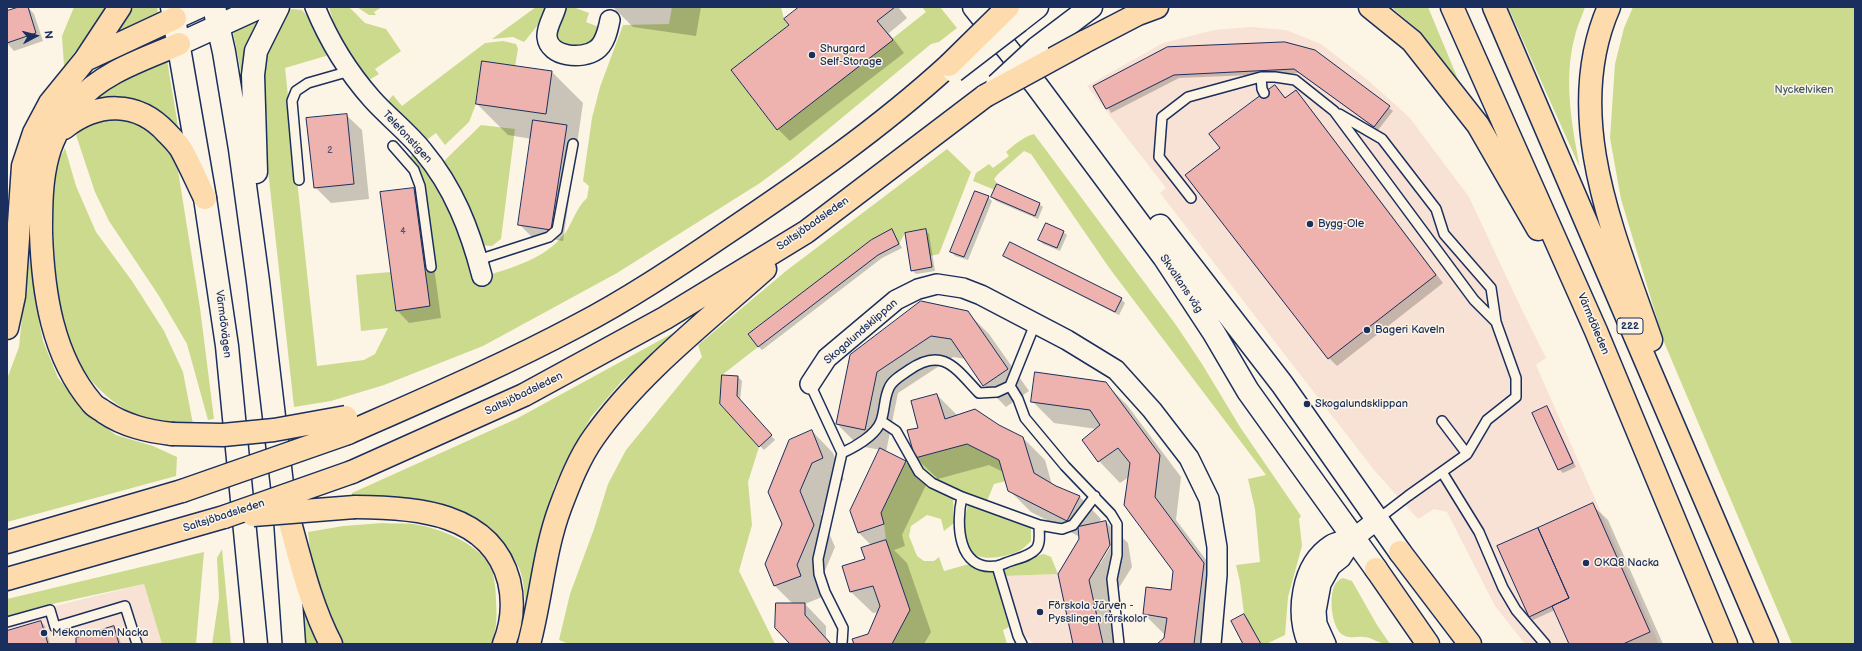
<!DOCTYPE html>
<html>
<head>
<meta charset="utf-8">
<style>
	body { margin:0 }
	#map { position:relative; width:1862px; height:651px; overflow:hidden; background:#fcf5e5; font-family:"Balsamiq Sans",sans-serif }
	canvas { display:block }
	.frame { position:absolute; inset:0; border:8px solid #1b2f5e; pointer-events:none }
	.north { position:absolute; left:16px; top:16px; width:40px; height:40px; -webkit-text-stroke:3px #fcf5e5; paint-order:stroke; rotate:84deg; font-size:11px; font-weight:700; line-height:16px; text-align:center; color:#1b2f5e }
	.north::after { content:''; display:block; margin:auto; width:14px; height:18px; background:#1b2f5e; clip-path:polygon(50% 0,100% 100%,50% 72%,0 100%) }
</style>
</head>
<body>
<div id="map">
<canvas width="1862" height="651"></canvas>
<div class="frame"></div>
<div class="north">N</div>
</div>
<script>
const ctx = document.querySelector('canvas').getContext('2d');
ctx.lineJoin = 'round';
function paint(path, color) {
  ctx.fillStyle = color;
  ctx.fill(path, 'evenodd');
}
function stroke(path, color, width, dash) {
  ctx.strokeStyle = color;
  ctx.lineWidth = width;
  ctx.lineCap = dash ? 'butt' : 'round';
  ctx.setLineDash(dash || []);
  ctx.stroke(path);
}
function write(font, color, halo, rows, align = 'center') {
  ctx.font = font + ' "Balsamiq Sans",sans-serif';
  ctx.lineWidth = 3;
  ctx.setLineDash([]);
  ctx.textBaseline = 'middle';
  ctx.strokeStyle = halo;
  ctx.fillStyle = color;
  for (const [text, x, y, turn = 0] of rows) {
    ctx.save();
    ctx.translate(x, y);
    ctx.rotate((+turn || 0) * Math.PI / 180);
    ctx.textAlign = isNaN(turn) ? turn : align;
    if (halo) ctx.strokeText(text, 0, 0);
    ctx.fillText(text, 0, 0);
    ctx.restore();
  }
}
paint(new Path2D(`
	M1251,27L1286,30L1321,44L1370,82L1409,117L1469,197L1522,310L1546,358L1536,365L1659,644H1525L1495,606L1447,512L1434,509L1418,519L1374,470L1160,193L1166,188L1087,86L1163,43L1214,30Z
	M1058,574L1073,644H1035L1023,635L1016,623L1004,576Z
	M144,584L162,644H7V618Z`), '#f8e1d5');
paint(new Path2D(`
	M74,7H109L64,66L62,36Z
	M129,7H157L158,13L111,35Z
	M329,7H349L365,23L386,29L401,51L375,69L379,74L369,80L337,34Z
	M357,7H382L374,12L376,15H369Z
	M536,7H545C543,21 533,31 524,42L513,37L492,39Z
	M566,7H573L589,13L586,22L599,27L597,37L591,47L576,49L559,42L555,33L562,13Z
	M672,7H781L784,19L789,25L731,70L777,130L926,12L922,7H940L957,28L939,42L931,44L791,160L760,183L617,273L483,346L384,385L331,401L294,407L261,106L260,69L283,14L292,9L302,10L308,17L329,55L285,68L317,366L364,360L375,354L388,328L361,331L356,275L391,272L397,311L429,306L425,272L435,271L422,187L408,159L413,154L445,195L466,249L475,285L493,280L492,274C520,265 547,257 566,232C573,221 577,207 587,198L589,186L583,181L592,118L600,87L623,25L669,24Z
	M1391,7H1428L1460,84L1416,28Z
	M1508,7H1585C1582,17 1577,26 1575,36C1563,79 1572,126 1580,168Z
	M1633,7H1855V644H1792L1664,342L1621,199L1610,138L1615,64L1624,28Z
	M267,11L242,78L232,27Z
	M503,41L516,44L518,49L515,66L482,61L476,104L469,122L445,145L436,133L425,141L413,126L390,106L388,101L393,95L402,106L485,43Z
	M167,60L179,132L91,101L116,83Z
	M127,119L151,129L176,158L200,308L214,419L208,420L187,344L159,296L109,221L95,192L76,135C93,118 104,120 127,119Z
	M481,125L515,129L501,239L492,246L479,245L464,195L442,163Z
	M1034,134L1176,325L1202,364L1240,427L1301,516L1299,519L1302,546L1288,597L1285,635L1266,644H1261L1244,614L1240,582L1236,565L1260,562L1255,509L1248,479L1266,475L1110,269L1031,154L1024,151L998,174L994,179L997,184L995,190L973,181L976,173L989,164L993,168L1009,156L1006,152C1014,145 1023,137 1034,134Z
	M65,148L76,186L96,232L132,281L164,331L183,372L193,424C176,424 160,423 144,418C121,411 91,386 80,364C61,327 55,279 54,237C53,213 53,187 57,164C58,159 63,153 65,148Z
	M947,149L971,172L939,254L930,256L925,229L905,233L899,244L892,229L871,240L748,334L758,347L722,375L720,404L759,447L748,482L752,525L739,571L775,644H569L559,640L570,594L594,529L608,484L626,450L702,357L698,345L786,271Z
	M29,247L35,302L43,341L58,378L89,415L116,435L153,446L177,457L176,476L7,522V379L19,347Z
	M686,326L621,382L591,417L566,461L554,487L546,517L527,620C525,606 525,591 522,577C519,564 511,553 503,543C466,497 405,502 352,499V493L516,419Z
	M967,444L999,460L1006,481L994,484L987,501C963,492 925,485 915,458Z
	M906,461C917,480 934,486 953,497L954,523L944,531L941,519L927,515L911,526L909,536L917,556L924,561H934L939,557L944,571L969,564L993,570L1009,627L1003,630L1007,644H892L886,540L884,524L881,513Z
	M968,505L1031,526V541C1027,545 1023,549 1019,551C1006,557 979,563 969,550C960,538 964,518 968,505Z
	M383,523C393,524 403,523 413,524C440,528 482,544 492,571C495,580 496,592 496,602C497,615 497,631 491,644H338L314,584L308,532L343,526Z
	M222,549L231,644H212L219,598L217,558Z
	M204,552L196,644H162L144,584L43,606L7,617V599Z
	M1044,554L1051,557L1058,574L1004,576L1003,571L1032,557Z
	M1343,578L1352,581L1377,625L1390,644C1377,644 1375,638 1364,637C1357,636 1349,639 1343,635C1331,629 1327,589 1338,581C1339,579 1341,579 1343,578Z
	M303,603L321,644H306Z`), '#cbda8d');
paint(new Path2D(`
	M22,7H28L34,14L43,41L14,51L7,43V12Z
	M613,7H701L696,36L633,27Z
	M801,7H898L907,18L889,33L904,53L790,141L778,129L732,71L790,25Z
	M1314,51L1393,111L1378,130L1299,73L1179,78L1111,113L1095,86Z
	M482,62L552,72L583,103L563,241L531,236L519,224L532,139L508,135L477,104Z
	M1275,87L1286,98L1296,92L1304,100L1443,283L1337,366L1329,358L1221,148Z
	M346,115L362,130L369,199L331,203L315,187Z
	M413,189L425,201L441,318L409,323L397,310Z
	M988,197L992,201L968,260L955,256L952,252Z
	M992,197L1039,204L1043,207L1038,219L996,201Z
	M892,230L902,248L882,258L762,350L759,347L750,335Z
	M925,230L929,234L935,271L916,274L912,270Z
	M1063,232L1067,235L1060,251L1043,244L1039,240Z
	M1004,255L1121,299L1125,303L1119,315L1008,259Z
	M967,312L989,334L1029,391L1006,407L984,385L966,359L953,357L898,393L886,452L905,462L927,483L902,535L905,546L894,550L907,563L931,632L924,644H855L868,634L879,612L873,613L851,592L872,546L859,533L851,511L881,450L859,446L837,424L851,355Z
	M738,377L742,381L740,401L775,440L764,450L721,404Z
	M1105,383L1127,405L1181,477L1176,520L1225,585L1218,644H1159L1165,639L1166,636L1144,614L1172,591L1174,571L1129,477L1120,483L1099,461L1097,429L1054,423L1032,401Z
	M937,395L958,416L998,426L1023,438L1045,460L1052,485L1080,497L1101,519L1099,523L1106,522L1128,543L1132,567L1110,602L1119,644H1074L1080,537L1031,512L1009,490L1003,472L989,465L938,479L916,458L919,428ZM1108,546H1111L1100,564L1098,563Z
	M1546,407L1550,411L1576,467L1563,473L1559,469Z
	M812,431L833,453L844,480L834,484L821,514L835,547L818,587L822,597L805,604L826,626V637L832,644H791L793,604L775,586L766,564L783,524Z
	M1592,505L1608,520L1663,644H1570L1555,610L1533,620L1530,616Z
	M1244,616L1248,619L1261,644H1245Z
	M41,622L45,626L50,644H8L7,632Z
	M113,628L117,631L121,644H79Z`), '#0003');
const building = new Path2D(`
	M19,7H28L36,33L7,43V11Z
	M799,7H895L877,21L893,40L777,130L731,70L789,25L784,19Z
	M1285,42L1315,50L1390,106L1374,127L1294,69L1174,75L1106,109L1093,86L1167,47Z
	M482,61L552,71L546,114L476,104Z
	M1275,85L1285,98L1296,90L1436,275L1328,359L1185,175L1220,148L1209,134Z
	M347,114L354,184L314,188L306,118Z
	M533,120L567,125L551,230L518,225Z
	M997,184L1040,203L1035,216L991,197Z
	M414,188L430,306L396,311L380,192Z
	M975,191L989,196L964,257L950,252Z
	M1046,223L1064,231L1057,248L1038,240Z
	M892,229L899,244L878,255L758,347L748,334L871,240Z
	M926,229L932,267L911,271L905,233Z
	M1010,242L1122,298L1115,312L1003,256Z
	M921,301L968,311L1008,369L983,386L951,339L931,336L877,372L865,430L836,424L850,355Z
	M1035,372L1106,382L1160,455L1155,497L1204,563L1194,644H1157L1164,638L1167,618L1143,614L1146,587L1171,590L1173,571L1124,505L1130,463L1118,448L1098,462L1082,440L1100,425L1090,410L1031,402Z
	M722,375L738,376L737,396L772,435L759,447L720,404Z
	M937,394L945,419L975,409L999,425L1023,437L1034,473L1056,486L1080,496L1067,521L1008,491L999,460L967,444L915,458L907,430L918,428L911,401Z
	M1547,406L1573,463L1558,470L1532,413Z
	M812,430L823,458L812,463L800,491L814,525L797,565L801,576L774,586L765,564L782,524L768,492L789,440Z
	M880,448L906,461L881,513L884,524L858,533L850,511Z
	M1593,503L1650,632L1623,644H1569L1552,606L1569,598L1538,528Z
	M1106,521L1110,545L1089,580L1103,644H1073L1058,574L1079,539L1078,527Z
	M1538,528L1569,598L1529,617L1497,546Z
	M886,540L910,610L892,644H854L852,639L868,634L880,606L873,586L850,592L842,566L865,559L861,548Z
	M776,603H805V615L831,644H790L775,628Z
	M1244,614L1261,644H1243L1231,621Z
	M41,621L48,644H7V631Z
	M114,626L119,644H76V638Z`);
paint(building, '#eeb2af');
stroke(building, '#1b2f5e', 1);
const lane = new Path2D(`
	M1264,93L1262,89L1261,77H1275L1295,80L1334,111L1474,300L1496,322L1516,378V397L1487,420L1467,454
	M1339,114L1382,139L1436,209L1444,234L1491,288L1496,322
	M393,146L414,170L420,186L431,267
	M299,180L292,101L296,91L308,83L350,71
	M1191,198L1159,157L1162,117L1188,97L1261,77
	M478,260L549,237L557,230L573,144
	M810,384L842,453
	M1010,386L1035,324
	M881,421L896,431L919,472L932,483L962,497L1039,525L1062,529L1073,525L1095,496
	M1442,472L1479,532L1503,588L1516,610L1545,644
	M962,497C956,523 957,572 997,566C1002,565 1007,562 1011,561C1019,558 1030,556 1036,549C1041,543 1039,533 1039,525
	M1378,519L1408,496L1467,454L1442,421
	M997,566L1018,636L1022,644
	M7,622L50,610L55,627L125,606L137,644
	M842,644L843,628L825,592L819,574L818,559L842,453C855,447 876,435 881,421C885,410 884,398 889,388C892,380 902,375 909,370C943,346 956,369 979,393L997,392L1010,386L1018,399L1025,418L1065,466L1111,514L1117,524V555L1112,579L1119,644`);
const street = new Path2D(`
	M315,7C329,41 348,72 372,99C388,117 408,132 423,151C454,188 470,230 482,276
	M556,7C554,16 546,27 547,37C549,57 582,60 596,50C605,44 608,30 610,20
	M810,384L827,358L896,300L918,289L937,284L963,288L981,295L1067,340L1116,370L1152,410L1189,458L1209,499L1217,547V575L1211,644
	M1308,644C1295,614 1300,565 1331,545C1337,541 1347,540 1354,538
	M1326,644L1317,624L1316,611L1321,584L1331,566L1341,558L1354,538L1378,519`);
const secondary = new Path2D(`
	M172,7L205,198L227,346L256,644
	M214,7L224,52L240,149L258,281L284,501L294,644
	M974,7L1037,86L1164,257L1214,333L1248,391L1376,569
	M175,18L199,7
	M1019,21L1037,7
	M179,44L260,7
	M1037,48L1091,7
	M256,172L253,75L256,51L278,7
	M1160,226L1282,384L1400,552`);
const highway = new Path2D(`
	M1370,7L1412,41L1478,125L1538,229
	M1452,7L1596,331L1726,644
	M1494,7L1767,644
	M1609,7C1561,117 1615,236 1651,340
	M1084,42L1138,14L1157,7
	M85,60L175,18
	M64,128C97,102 137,100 167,133C172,138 177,143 181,149C190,165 197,182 205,198
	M7,328L14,296L23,166L34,133L50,103L85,60L120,7
	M348,433C425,399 502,366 577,326C627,300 675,268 722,236C801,183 879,129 949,65
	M172,434C147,431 125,426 104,412C100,409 95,407 92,403C52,356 43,292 41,233C41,206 41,180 48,155C53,137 65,116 77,102C102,72 145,59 179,44
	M352,472L524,395L665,318L806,232L985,96
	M284,501C298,549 308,600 331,644
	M355,507C414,507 491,512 509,581C514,602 512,624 504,644
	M7,542L182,491
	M1400,552L1470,644
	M1376,569L1428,644
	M7,579L224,517
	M529,644C541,599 544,551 560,508C569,484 579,458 594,437C639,373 707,321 765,269`);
stroke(lane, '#1b2f5e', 12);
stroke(street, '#1b2f5e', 22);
stroke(secondary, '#1b2f5e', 25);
stroke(highway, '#1b2f5e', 25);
stroke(lane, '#fcf5e5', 9);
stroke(street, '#fcf5e5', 19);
stroke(secondary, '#fcf5e5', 22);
stroke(highway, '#fedbac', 22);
const secondaryBridge = new Path2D(`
	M954,71L1019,21
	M997,85L1037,48`);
const highwayBridge = new Path2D(`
	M949,65L1008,7
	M985,96L1084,42
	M172,434L223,435L274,430L346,417
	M182,491L348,433
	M253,515L355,507
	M224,517L352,472`);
stroke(secondaryBridge, '#1b2f5e', 25, []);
stroke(highwayBridge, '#1b2f5e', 25, []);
stroke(secondaryBridge, '#fcf5e5', 22);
stroke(highwayBridge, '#fedbac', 22);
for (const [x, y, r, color] of [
	[812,55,4,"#1b2f5e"],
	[1310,224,4,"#1b2f5e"],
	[1367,330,4,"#1b2f5e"],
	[1307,404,4,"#1b2f5e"],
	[1586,563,4,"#1b2f5e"],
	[1040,612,4,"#1b2f5e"],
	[44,633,4,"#1b2f5e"]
]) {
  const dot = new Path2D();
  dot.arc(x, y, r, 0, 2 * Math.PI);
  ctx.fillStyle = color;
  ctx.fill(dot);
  stroke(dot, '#fcf5e5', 1.5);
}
write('9px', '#505072', null, [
	["2",330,151],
	["4",403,232]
]);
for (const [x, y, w] of [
	[1630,326,26]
]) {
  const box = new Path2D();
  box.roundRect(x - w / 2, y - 8, w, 16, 3);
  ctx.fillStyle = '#fcf5e5';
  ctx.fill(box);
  stroke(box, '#1b2f5e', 1);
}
write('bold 10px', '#1b2f5e', null, [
	["222",1630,326]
]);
write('11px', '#1b2f5e', '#fcf5e5', [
	["Shurgard",820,49],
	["Self-Storage",820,62],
	["Bygg-Ole",1318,224],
	["Bageri Kaveln",1375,330],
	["Skogalundsklippan",1315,404],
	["OKQ8 Nacka",1594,563],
	["Förskola Järven -",1048,606],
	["Pysslingen förskolor",1048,619],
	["Mekonomen Nacka",52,633]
], 'left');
write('11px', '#475a6a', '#fcf5e5', [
	["Nyckelviken",1804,90]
]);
write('11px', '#1b2f5e', '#fcf5e5', [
	["Telefonstigen",407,137,47],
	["Saltsjöbadsleden",813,224,-35],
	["Skvaltans väg",1181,284,56],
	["Värmdövägen",223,324,83],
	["Värmdöleden",1593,324,67],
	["Skogalundsklippan",861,332,-41],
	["Saltsjöbadsleden",524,394,-26],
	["Saltsjöbadsleden",224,516,-18]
]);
</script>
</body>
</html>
